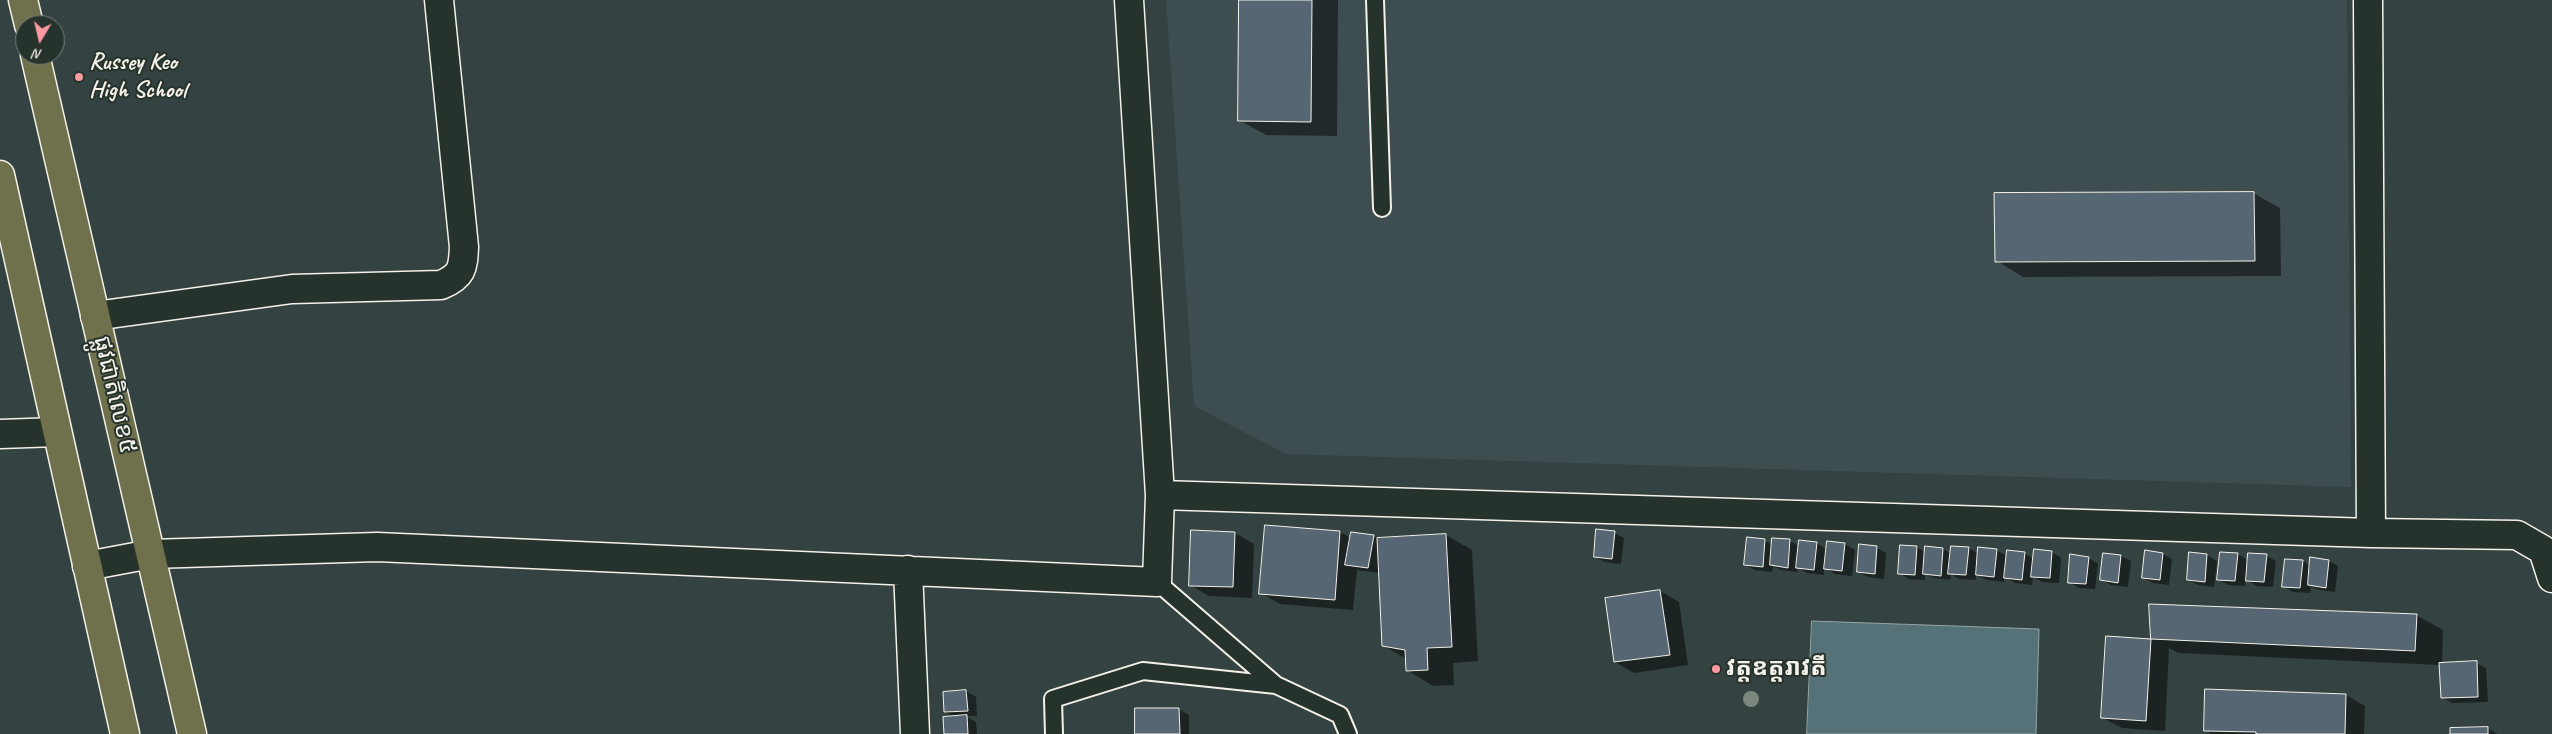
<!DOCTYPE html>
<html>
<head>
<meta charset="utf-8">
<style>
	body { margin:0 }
	#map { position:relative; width:2552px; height:734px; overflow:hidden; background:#344242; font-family:Caveat,sans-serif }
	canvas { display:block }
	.north { position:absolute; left:15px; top:15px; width:50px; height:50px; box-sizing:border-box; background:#26332d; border:1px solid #787f78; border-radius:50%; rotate:189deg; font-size:14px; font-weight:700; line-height:20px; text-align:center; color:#f4f1e8 }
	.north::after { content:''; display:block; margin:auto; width:18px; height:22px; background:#ff9aa2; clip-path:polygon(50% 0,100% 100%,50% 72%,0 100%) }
</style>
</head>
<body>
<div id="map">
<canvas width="2552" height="734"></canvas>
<div class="north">N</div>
</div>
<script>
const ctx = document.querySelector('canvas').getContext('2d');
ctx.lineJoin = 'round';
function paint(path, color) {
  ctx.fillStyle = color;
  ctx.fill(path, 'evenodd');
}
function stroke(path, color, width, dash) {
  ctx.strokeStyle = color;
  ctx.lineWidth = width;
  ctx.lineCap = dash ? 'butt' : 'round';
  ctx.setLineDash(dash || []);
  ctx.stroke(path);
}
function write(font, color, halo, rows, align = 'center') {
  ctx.font = font + ' Caveat,"Noto Sans Khmer",sans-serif';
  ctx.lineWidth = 4;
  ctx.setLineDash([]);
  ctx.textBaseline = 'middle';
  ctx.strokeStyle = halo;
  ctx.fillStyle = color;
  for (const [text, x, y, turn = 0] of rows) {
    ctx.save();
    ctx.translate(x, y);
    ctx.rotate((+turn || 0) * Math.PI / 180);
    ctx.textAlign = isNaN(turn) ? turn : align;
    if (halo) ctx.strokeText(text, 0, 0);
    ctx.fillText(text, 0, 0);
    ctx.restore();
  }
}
paint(new Path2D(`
	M1166,0H2347L2351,487L1286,454L1194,406Z`), '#3e4d50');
const water = new Path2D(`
	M1812,621L2039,629L2036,734H1807Z`);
paint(water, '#557278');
stroke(water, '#95a5a5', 1);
paint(new Path2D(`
	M1240,0H1338L1337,136L1266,135L1239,120Z
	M2253,193L2280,208L2281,276L2023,277L1997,261Z
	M1340,532L1351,538L1446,535L1472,550L1478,661L1453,663L1454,685L1433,686L1407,670L1406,659L1383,645L1380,573L1357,570L1353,610L1280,604L1261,593Z
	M1235,533L1254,544L1252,598L1209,596L1190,585Z
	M1614,533L1624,538L1621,564L1605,562L1595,557Z
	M1749,539L1765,541L1773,545V539L1790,541L1799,546L1816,543L1828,550V543L1845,544L1855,550L1852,576L1835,574L1824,567V575L1807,573L1798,568L1797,572L1781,570L1773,566L1772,572L1755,570L1746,565Z
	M1917,547L1926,553L1943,549L1952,554V547L1969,548L1979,554L1996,550L2007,556L2024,553L2034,559L2052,552L2061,558L2059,583L2042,582L2033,576L2032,585L2015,583L2004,576V582L1987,580L1976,574V580L1959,579L1951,574L1950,580L1934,578L1925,574V580L1909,579L1899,573Z
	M1877,548L1886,553L1884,579L1868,577L1858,572Z
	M2190,553L2207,555L2217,561L2214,587L2198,585L2188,580Z
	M2221,553L2238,554L2249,561L2267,556L2276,561L2273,587L2257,586L2245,579V586L2228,585L2218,579Z
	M2104,554L2121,556L2131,561L2128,587L2111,585L2102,580Z
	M2163,554L2172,559L2169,585L2153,583L2143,578Z
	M2089,558L2098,564L2095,589L2079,588L2069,582Z
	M2286,560L2303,561L2311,566L2329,561L2338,566L2335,592L2319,590L2311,586L2310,593L2293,592L2283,586Z
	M1660,591L1679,602L1688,665L1634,673L1615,662L1606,599Z
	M2150,605L2416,615L2443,630L2442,664L2476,663L2486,668L2488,702L2452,703L2442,697L2440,665L2178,653L2169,648L2165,731L2122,728L2103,718L2107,637L2152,640Z
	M966,691L976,697L977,716H966L976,722L977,734H946L955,717L945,712L944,693Z
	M2206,691L2346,695L2365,706L2364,734H2211L2205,730Z
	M1179,709L1189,715V734H1136Z
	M2488,728L2497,734H2452Z`), '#0007');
const building = new Path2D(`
	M1239,0H1312L1311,122L1238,121Z
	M2254,192L2255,261L1995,262L1994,193Z
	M1265,525L1340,531L1335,600L1259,594Z
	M1596,529L1615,531L1612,559L1594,557Z
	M1191,530L1235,532L1233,587L1189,586Z
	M1351,532L1374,535L1368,568L1345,565Z
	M1446,534L1452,647L1427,648L1428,670L1406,671L1405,650L1382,646L1377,538Z
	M1747,537L1765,539L1763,567L1744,565Z
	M1772,538L1790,539L1788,568L1770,565Z
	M1799,540L1817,542L1814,570L1796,568Z
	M1827,541L1845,543L1842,571L1824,569Z
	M1859,544L1877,546L1875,574L1857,572Z
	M1900,545L1917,546L1915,575L1898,574Z
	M1925,546L1943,548L1941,576L1923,574Z
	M1951,546L1969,547L1966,575L1948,574Z
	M1978,547L1997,549L1994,577L1976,575Z
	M2034,549L2052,551L2050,578L2031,577Z
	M2007,550L2025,552L2022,580L2004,578Z
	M2145,550L2163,553L2160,580L2142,578Z
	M2189,552L2207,554L2205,582L2187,580Z
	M2220,552L2238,553L2235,581L2217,580Z
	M2103,553L2121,555L2118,583L2100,580Z
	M2248,553L2267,554L2264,582L2246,581Z
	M2070,554L2089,557L2086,584L2068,583Z
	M2310,557L2329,560L2326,588L2308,585Z
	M2285,559L2303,560L2300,588L2282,587Z
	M1660,590L1670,655L1614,662L1605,598Z
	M2149,604L2417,614L2415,651L2151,639Z
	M2106,636L2151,639L2146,721L2101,718Z
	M2477,661L2478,697L2441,698L2439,663Z
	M2205,689L2346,694L2345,734H2256V732L2204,731Z
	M966,690L968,711L944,712L943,692Z
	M1135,708H1179L1180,734H1135Z
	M967,715L968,734H944L943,717Z
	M2488,727V734H2450V728Z`);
paint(building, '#566672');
stroke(building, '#f4f1e8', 1);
const lane = new Path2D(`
	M1375,0L1382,208
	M1157,582L1276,685
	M1054,734L1053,699L1143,671L1276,685L1340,715L1348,734`);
const street = new Path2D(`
	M2368,0L2371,533
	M95,316L292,289L441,285C462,276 463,269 464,247L439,0
	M0,434L57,432
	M1160,495L2371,533L2517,535L2543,550L2552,578
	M87,566L151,554L377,547L1157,582L1160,495L1129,0
	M908,570L915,734`);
const highway = new Path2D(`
	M23,0L29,25
	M35,55L192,734
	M0,175L125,734`);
stroke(lane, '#f4f1e8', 20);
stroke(street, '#f4f1e8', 31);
stroke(highway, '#f4f1e8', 31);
stroke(lane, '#26332d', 16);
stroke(street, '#26332d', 28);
stroke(highway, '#6e714b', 28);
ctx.fillStyle = '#7b867d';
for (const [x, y] of [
	[1751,699]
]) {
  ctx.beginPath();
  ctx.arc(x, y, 8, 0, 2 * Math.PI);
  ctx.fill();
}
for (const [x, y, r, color] of [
	[79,77,5,"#ff9aa2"],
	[1716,669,5,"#ff9aa2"]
]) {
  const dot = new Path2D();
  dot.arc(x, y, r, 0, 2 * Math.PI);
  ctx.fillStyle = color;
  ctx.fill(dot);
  stroke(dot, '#26332d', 2);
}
write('bold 24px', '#f4f1e8', '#26332d', [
	["Russey Keo",89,63],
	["High School",89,91],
	["វត្តឧត្តរាវតី",1726,669]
], 'left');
write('24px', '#f4f1e8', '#26332d', [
	["ផ្លូវជាតិលេខ៥",114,395,77]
]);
</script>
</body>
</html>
